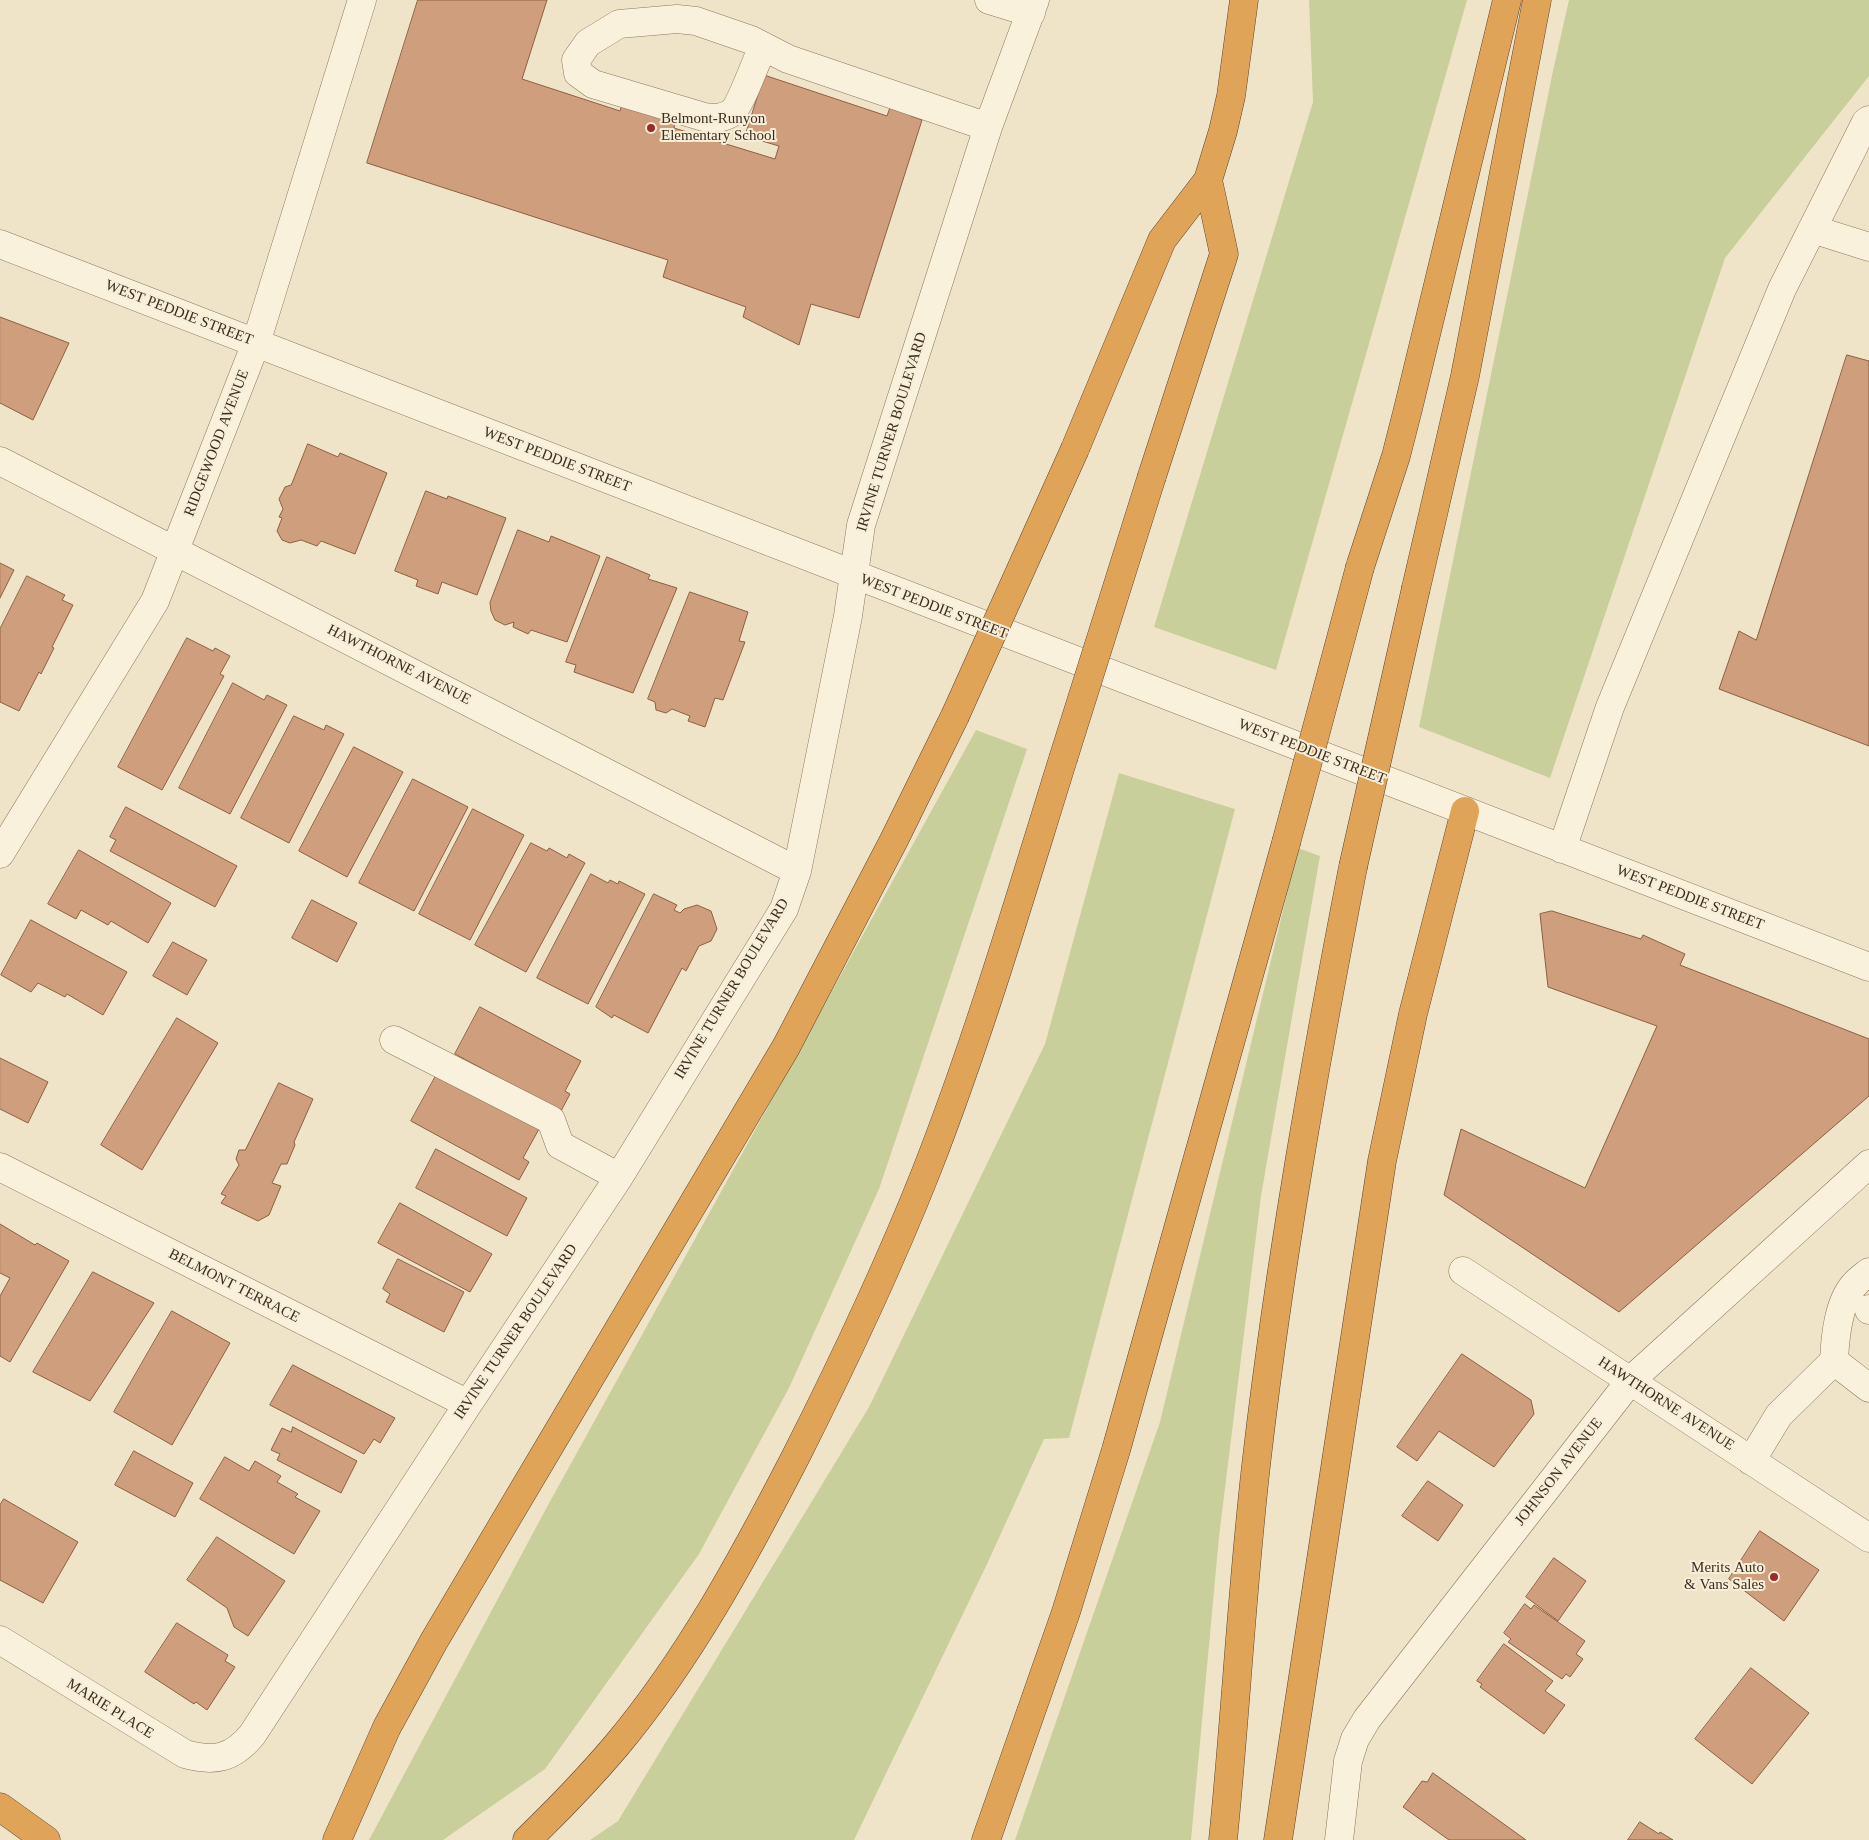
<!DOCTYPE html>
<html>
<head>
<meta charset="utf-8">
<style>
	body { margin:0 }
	canvas { display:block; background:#f0e4c8 }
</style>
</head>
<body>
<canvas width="1869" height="1840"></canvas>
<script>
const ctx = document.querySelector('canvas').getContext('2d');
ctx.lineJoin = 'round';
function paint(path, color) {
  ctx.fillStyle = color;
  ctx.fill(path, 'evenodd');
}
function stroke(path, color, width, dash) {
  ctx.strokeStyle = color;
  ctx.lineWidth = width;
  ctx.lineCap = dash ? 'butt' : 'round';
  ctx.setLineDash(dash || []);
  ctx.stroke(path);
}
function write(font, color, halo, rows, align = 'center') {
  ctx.font = font + ' "Times New Roman",serif';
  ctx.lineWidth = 4;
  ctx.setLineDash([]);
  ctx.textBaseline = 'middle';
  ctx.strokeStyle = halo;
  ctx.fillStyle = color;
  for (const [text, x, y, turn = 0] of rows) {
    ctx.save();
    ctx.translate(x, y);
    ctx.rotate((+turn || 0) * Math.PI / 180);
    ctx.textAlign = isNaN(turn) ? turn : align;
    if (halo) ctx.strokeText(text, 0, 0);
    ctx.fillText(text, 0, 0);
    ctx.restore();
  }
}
paint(new Path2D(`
	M1309,0H1467L1276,670L1154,627L1313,102Z
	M1569,0H1869V76L1725,258L1550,778L1419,727L1554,66Z
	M976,730L1027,749L879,1189L789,1388L699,1554L545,1769L443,1840H369L548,1505Z
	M1119,773L1235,809L1069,1438L1044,1439L988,1562L854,1840H590L618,1821L869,1407L1045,1044Z
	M1298,848L1320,856L1261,1196L1219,1537L1191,1840H1015L1160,1422Z`), '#c9cf9b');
const building = new Path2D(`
	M418,0H547L522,79L620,111L622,104L675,122L674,128L775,159L779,146L745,136L764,75L887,116L892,102L914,107L911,116L922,120L859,318L811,304L799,345L743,317L746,307L663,277L668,260L367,163Z
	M0,317L69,343L33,420L0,403Z
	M1847,355L1869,361V746L1719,689L1739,631L1756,640Z
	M308,444L338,457L340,453L387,473L355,554L321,541L317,546L301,540L290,543L282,540L277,531L282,518L279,517L283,509L279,499L285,487L291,485Z
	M426,491L447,499L448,496L506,518L477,595L442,582L438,594L416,586L418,580L395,571Z
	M518,530L549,542L551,536L600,556L567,642L531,630L528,634L513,627L514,622L505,625L495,620L491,611L490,603Z
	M607,557L650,575L648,579L677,588L633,693L574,672L576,665L566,662Z
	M0,563L14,570L0,598Z
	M27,576L65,595L62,600L73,605L52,647L54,648L41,674L39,672L19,711L0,702V629Z
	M690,592L748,612L739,641L745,642L723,700L715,698L705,727L688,721L690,716L672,709L666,713L656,710L655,702L648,699Z
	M187,638L213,651L215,648L230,656L220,674L224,676L162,790L118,767Z
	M233,683L264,700L267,695L287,705L230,814L179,788Z
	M294,716L324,730L326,725L344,734L289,843L241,818Z
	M354,747L403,772L347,877L299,851Z
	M413,779L468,807L414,911L359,883Z
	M126,807L237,866L215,907L110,851L116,840L110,837Z
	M473,809L524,835L470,940L419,914Z
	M531,843L547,851L549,848L567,858L569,854L585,863L526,972L475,945Z
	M79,850L171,903L148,943L111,921L108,925L81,910L76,919L48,904Z
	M591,874L608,883L610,880L618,884L619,881L645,894L588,1004L537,978Z
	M654,894L677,905L674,910L680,913L684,909L697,905L711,911L717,929L711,941L699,946L686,971L682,968L648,1033L614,1015L612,1018L596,1007Z
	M312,900L357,923L337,962L292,938Z
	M1552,911L1641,939L1643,935L1685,954L1680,965L1869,1039V1096L1619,1312L1444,1195L1461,1129L1585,1188L1657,1026L1548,987L1540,914Z
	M31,920L127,972L103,1015L67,994L65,997L38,983L31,992L1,975Z
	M173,942L207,960L187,995L153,976Z
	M480,1007L581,1061L565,1091L570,1094L561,1111L455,1054Z
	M177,1018L218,1043L142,1170L101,1145Z
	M0,1058L48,1082L28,1123L0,1109Z
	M437,1074L539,1129L523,1158L529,1162L519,1180L411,1121Z
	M279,1083L313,1099L294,1142L295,1145L287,1164H281L272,1183L281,1186L269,1215L258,1221L221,1203L226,1196L221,1194L239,1165L236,1159L239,1150H245Z
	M436,1149L527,1198L507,1236L416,1188Z
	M400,1203L492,1254L470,1292L378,1243Z
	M0,1224L35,1245L37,1243L69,1261L10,1362L0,1356V1296L10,1278L0,1273Z
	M398,1259L464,1292L444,1332L386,1302L390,1294L383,1289Z
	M93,1272L154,1303L90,1401L33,1372Z
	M172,1311L230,1343L172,1445L114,1412Z
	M1462,1354L1531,1400L1534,1414L1494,1467L1439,1431L1417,1461L1397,1447Z
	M293,1365L395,1418L380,1443L374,1439L364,1454L270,1405Z
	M293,1427L357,1461L341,1493L277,1460L280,1454L271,1450L282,1428L291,1432Z
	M134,1451L193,1483L175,1517L115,1485Z
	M225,1457L249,1471L255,1461L281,1476L277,1482L298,1494L295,1497L320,1511L294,1554L200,1499Z
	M1428,1481L1463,1505L1438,1541L1402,1516Z
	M4,1499L78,1542L43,1603L0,1580V1505Z
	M1760,1531L1819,1570L1784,1621L1729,1579Z
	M217,1537L285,1581L248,1636L234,1627L227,1608L187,1580Z
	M1554,1558L1586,1581L1558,1621L1526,1597Z
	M1525,1604L1531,1609L1534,1605L1585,1641L1576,1654L1583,1659L1570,1677L1566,1674L1562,1679L1508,1642L1511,1639L1504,1633Z
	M177,1623L228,1655L225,1661L235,1667L207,1710L196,1702L194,1704L145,1672Z
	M1504,1644L1553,1681L1545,1691L1565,1705L1544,1734L1480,1687L1482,1684L1477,1681Z
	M1751,1668L1809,1713L1752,1784L1695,1739Z
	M1433,1773L1526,1840H1449L1403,1807L1422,1781L1427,1782Z
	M1640,1822L1659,1834L1660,1832L1673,1840H1628Z`);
paint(building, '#cf9f7d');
stroke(building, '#8d5f41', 1);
const minor = new Path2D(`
	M989,0L1031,13
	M763,46C757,59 740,107 731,113C722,119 714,118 704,117L593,84L578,73L576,60L588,43L619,24L677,19L696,21L751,40L788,59L988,127
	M1812,229L1869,247
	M0,244L1869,967
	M0,461L797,871
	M1562,849L1610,707L1782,289L1866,122L1869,120
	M0,854L155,601L256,343L362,0
	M394,1040L551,1120L560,1145L619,1177
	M0,1167L468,1404
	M1463,1271L1869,1538
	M1869,1309V1310
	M1834,1361L1869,1388
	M1751,1461L1779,1415L1834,1361C1835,1338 1838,1303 1854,1285C1858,1280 1864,1276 1869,1272
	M0,1640L185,1754C214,1762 232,1759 252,1735L468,1404L619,1177L784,909L797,871L848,616L861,525L988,127L1035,0
	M1339,1840L1348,1761L1355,1739L1367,1719L1630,1381L1869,1164`);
const highway = new Path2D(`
	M1075,449L1162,240L1208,180L1223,131L1231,96L1244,0
	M1152,476L1224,254L1208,180
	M1360,567L1396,456L1408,409L1507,0
	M1416,588L1465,376L1537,0
	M0,1807L46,1840
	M337,1840L387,1727L434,1641L786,1047L894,840L955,716
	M527,1840C558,1810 588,1779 616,1746C689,1659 744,1557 796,1456C843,1363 888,1268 926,1172C979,1037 1020,897 1063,759
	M986,1840L1066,1612L1116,1450L1286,843
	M1223,1840C1236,1712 1242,1584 1257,1457C1280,1259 1315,1063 1353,867
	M1278,1840L1382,1161L1413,1014L1465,811`);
stroke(minor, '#8d765c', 29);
stroke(highway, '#5b4430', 29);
stroke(minor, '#faf1dc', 28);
stroke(highway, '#e0a458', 28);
const highwayBridge = new Path2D(`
	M955,716L1075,449
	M1063,759L1152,476
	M1286,843L1360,567
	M1353,867L1416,588`);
stroke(highwayBridge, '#5b4430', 29, []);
stroke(highwayBridge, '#e0a458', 28);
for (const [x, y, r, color] of [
	[651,128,5,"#9e2a2b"],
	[1774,1577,5,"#9e2a2b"]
]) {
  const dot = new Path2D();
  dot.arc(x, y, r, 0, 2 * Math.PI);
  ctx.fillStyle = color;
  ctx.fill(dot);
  stroke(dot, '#f7eed8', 2);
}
write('15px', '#3d2e20', '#f7eed8', [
	["Belmont-Runyon",661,119],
	["Elementary School",661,136],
	["Merits Auto",1764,1568,"right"],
	["& Vans Sales",1764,1585,"right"]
], 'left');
write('15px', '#3d2e20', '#f7eed8', [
	["WEST PEDDIE STREET",179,313,21],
	["IRVINE TURNER BOULEVARD",892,432,-73],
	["RIDGEWOOD AVENUE",217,443,-69],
	["WEST PEDDIE STREET",557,460,21],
	["WEST PEDDIE STREET",934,607,21],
	["HAWTHORNE AVENUE",399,665,27],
	["WEST PEDDIE STREET",1312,752,21],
	["WEST PEDDIE STREET",1690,898,21],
	["IRVINE TURNER BOULEVARD",732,989,-59],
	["BELMONT TERRACE",234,1286,27],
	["IRVINE TURNER BOULEVARD",516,1332,-56],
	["HAWTHORNE AVENUE",1666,1404,33],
	["JOHNSON AVENUE",1559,1472,-52],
	["MARIE PLACE",110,1709,32]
]);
</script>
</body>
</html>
